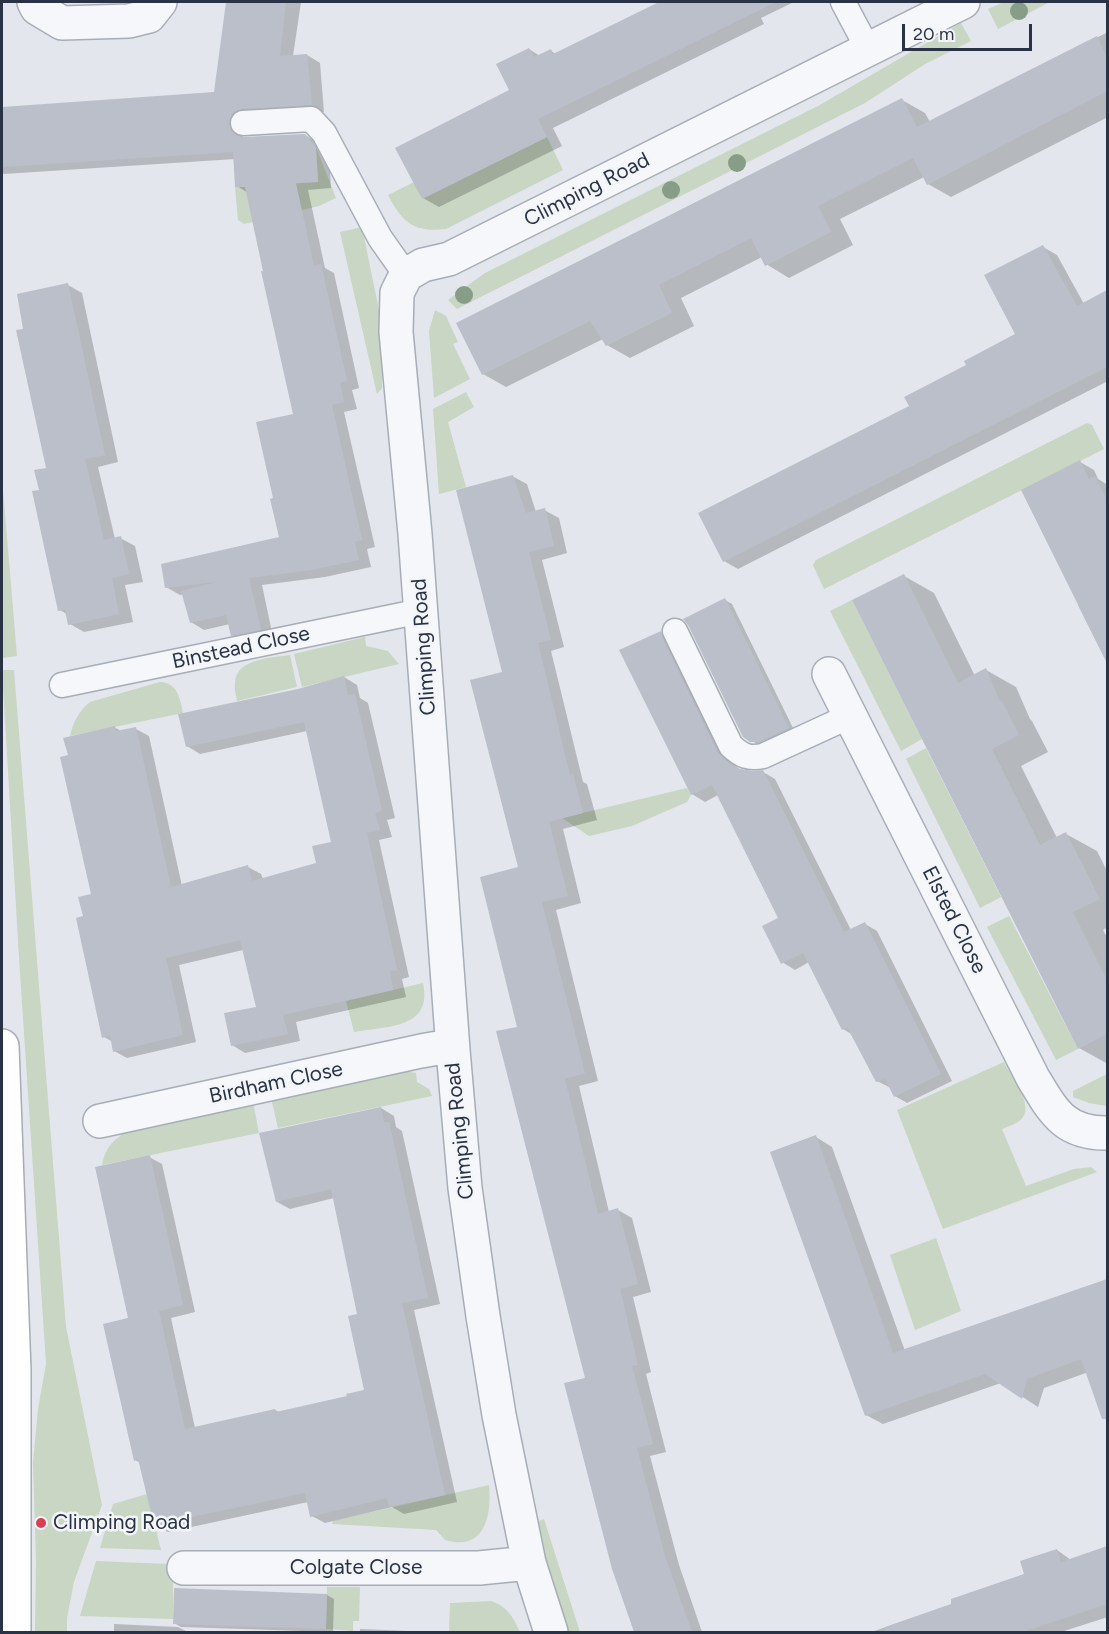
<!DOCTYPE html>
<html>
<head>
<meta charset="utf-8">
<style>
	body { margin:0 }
	#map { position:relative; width:1109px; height:1634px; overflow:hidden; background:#e3e6ec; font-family:Figtree,sans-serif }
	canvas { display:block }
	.frame { position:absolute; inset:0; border:3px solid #293345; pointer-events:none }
	.scale { position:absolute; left:902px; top:24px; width:130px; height:27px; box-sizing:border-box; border:3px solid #293345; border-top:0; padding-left:8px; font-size:18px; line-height:21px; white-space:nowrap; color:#293345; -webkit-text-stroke:4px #f3f5f9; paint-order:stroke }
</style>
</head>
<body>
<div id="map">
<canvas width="1109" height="1634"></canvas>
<div class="frame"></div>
<div class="scale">20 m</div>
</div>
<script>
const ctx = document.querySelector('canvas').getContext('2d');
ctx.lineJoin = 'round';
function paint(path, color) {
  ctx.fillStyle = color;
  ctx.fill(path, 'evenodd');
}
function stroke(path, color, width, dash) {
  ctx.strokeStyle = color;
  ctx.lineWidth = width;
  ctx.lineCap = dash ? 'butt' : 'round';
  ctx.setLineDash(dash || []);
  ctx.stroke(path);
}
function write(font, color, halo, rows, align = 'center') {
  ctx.font = font + ' Figtree,sans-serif';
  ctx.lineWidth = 5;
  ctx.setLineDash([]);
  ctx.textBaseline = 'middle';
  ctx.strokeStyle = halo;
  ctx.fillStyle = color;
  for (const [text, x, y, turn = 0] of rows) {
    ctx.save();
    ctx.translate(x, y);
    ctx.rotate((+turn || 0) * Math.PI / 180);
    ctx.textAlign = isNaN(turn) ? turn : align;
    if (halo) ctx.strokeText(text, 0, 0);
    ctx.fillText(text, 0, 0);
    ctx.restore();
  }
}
paint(new Path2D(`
	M1004,2H1046L1048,3L998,29L988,9Z
	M961,23L971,41L925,64L865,103L457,309L448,300L485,273L818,106Z
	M547,137L563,170L446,229C414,233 402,222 388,195L414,182L422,199Z
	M316,147L336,198L319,206L244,224L238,220L235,187L318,182Z
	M362,227L382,325V388L377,394L340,232Z
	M435,310L446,316L458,342L453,344L470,379L434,398L429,331Z
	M466,392L474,407L448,422L466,487L439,494L433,409Z
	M1087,423L1092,425L1104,449L824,589L813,565L816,560Z
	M2,478L17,656L3,658L2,644Z
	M852,600L922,739L901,751L830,611Z
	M365,637L366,646L388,651L399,664L302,687L294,654Z
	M290,655L297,687L237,701C236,695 234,688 235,682C237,658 272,658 290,655Z
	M2,670H14L66,1327L102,1505L74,1582L67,1618V1632H35L36,1560L33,1462L38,1409L46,1364L19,958Z
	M160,682C177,683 180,697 183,713L70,736C73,722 79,711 90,702Z
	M926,748L1001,897L980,908L906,759Z
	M687,788L691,795L687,802L632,826L589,836L562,818Z
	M1009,916L1078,1049L1056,1060L987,927Z
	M423,983C433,1029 387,1026 354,1032L346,1001Z
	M1004,1062C1011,1075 1033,1104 1023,1117C1018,1124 1009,1126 1002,1129L1026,1186L1074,1169L1091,1167L1097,1172L943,1229L897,1110Z
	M401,1071L416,1073L417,1082L429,1089L432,1096L278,1128L271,1098Z
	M1107,1074V1106L1089,1103L1073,1097V1091Z
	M253,1102L259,1133L102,1165C105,1147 115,1137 132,1129Z
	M936,1238L961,1311L915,1330L890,1255Z
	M489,1485C492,1515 485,1552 445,1540L436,1530L332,1524L333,1521Z
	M147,1494L161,1550L100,1548L113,1504Z
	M544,1519L580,1632H565L536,1522Z
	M96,1561L168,1564L173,1569V1619L80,1616Z
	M327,1587H360L359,1621H353V1631L326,1629Z
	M491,1601C508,1607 513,1617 520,1632H449L450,1603Z`), '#c8d6c3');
paint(new Path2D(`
	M228,2H301L293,56L307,55L320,63L324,112L255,116L241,132L244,139L305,135L318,143L329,157L331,188L308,190L325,268L334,273L359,388L352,390L357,409L344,412L375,547L367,549L371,567L325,577L262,585L273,637L245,642L232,635L230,624L204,630L191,622L184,594L180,595L166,587L280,539L275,499L295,415L248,193L237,186L235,159L4,174L2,173V108L216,93Z
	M662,2H794L761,18L764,24L553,128L562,146L439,207L423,198L511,91L529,49L540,56L551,51L556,54Z
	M1108,32V117L951,197L928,184L924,177L840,219L853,245L789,278L766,264L762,257L681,298L694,326L630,358L607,345L603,339L506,387L483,374L902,100L925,113L930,122Z
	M1043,247L1057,255L1084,304L1108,292V381L738,569L724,561L911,407L968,366L1017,335Z
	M68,285L82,293L118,462L98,467L115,539L120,538L135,546L143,582L125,585L133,622L84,632L70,624L68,615L60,610L40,491L48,469L25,330Z
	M1080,462L1094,470L1098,479L1108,485V665L1078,605Z
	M512,476L527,484L536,512L544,510L559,518L567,553L542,560L564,647L551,651L583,782L587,784L597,820L563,829L581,903L556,910L598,1081L579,1086L609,1212L618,1210L632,1218L651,1292L633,1297L651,1372L646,1374L666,1452L650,1456L679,1565L702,1632H635L613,1569L587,1379L519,1028L520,868L504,673Z
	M904,576L934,593L975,676L986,670L1016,687L1030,719L1032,721L1048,752L1021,766L1057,838L1066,834L1097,851L1108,873V927L1103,930L1108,939V1064L1079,1048Z
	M725,600L732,604L795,732L759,745L744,736Z
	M661,632L673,639L731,761L741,771L763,772L775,779L851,930L865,924L877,931L952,1081L907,1103L895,1096L891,1088L877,1081L853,1035L843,1029L809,962L795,970L782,962L780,918L718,795L705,802L692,794Z
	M344,677L357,685L360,698L368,703L395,818L387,820L392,837L379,840L409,977L402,979L406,997L296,1022L300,1041L245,1053L232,1045L258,1008L243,950L179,965L196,1042L127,1058L114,1051L113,1042L104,1037L84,918L93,895L69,756L114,727L121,731L136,729L149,736L182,886L248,867L261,874L263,879L317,864L333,843L307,731L200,754L187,746L298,690Z
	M381,1108L394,1116L396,1127L402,1131L440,1304L414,1310L457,1502L404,1514L392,1507L325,1523L312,1516L308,1502L168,1532L155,1524L141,1463L135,1460L129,1319L149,1157L162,1164L195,1312L171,1318L195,1428L275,1410L279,1412L349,1397L366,1391L359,1315L334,1198L290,1209L277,1202Z
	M816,1137L832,1147L905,1351L1108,1281V1365L1044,1388L1038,1407L1001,1383L883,1424L866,1415Z
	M1108,1548V1617L1061,1632H871L953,1605L1026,1575L1057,1550L1071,1560Z
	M175,1590L327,1595L334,1599L333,1632L181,1627L174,1623Z
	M114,1624L178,1627L188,1632H114Z
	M360,1629L409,1631L411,1632H360Z`), '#0003');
paint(new Path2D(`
	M226,2H286L280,56L307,54L312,105L242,109L235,111L231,116L229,124L231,131L237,136L243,137L305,134L316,148L318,182L296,183L314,266L321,264L347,381L340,383L344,402L332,405L362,540L355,542L359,560L311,570L249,578L261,630L231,636L226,615L190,623L181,591L217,582L165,588L161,564L279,537L270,499L273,498L256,422L293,414L261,271H263L245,187H235L233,152L2,167V107L214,92Z
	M659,2H776L538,119L547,137L422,199L395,148L509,90L496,64L529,48L534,57L551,49L553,54Z
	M1097,36L1107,58V91L927,185L913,158L818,206L831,232L765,266L751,238L659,285L672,313L606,346L590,321L482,375L456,323L902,98L917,127Z
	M1043,245L1077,306L1107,290V367L723,562L698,513L909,406L904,397L966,365L964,361L1015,334L984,275Z
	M68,283L105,455L85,459L104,540L121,536L129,574L112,578L119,614L68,625L65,610L58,611L32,491L39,490L34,470L46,468L16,330L23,329L17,294Z
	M1080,460L1089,479L1095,476L1107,500V663L1021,490Z
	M513,475L526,513L545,508L554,546L529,552L551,640L538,643L570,775L573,774L583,813L549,822L568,896L542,902L585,1073L565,1079L598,1214L618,1208L638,1284L620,1289L638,1365L632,1366L653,1444L637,1448L665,1556L692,1632H634L612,1569L564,1383L585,1378L496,1031L517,1027L480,877L518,867L470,680L502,672L456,490Z
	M904,574L958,683L986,668L1000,702L1002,701L1019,735L992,749L1040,845L1066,832L1100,899L1073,912L1107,980V1034L1078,1049L852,600Z
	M725,598L789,728L759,742H750L743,737L688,625L683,619Z
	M661,631L662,637L718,753L730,764L740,769L753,771L763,770L844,932L865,922L941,1074L894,1097L885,1079L876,1082L847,1027L842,1030L803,953L781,964L762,926L778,918L712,785L691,795L619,650Z
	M344,676L348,695L355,694L382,811L375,813L380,830L367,833L397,970L390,971L393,990L283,1015L288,1034L231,1046L224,1013L256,1007L240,940L166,958L183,1035L113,1052L110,1036L102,1038L76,918L83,916L78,897L91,894L60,757L68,755L63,738L115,726L116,731L136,727L171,887L248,865L252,881L316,863L312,846L331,842L304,722L186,747L178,714L298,689Z
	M381,1107L384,1122H389L428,1298L402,1303L445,1495L389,1507L387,1498L310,1517L305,1493L154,1525L138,1459L134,1461L103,1324L128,1318L95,1167L150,1155L183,1305L159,1311L185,1429L275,1409L276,1412L347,1396L346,1394L364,1390L348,1316L357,1314L331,1189L276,1202L259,1133Z
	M816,1135L893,1353L1107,1279V1419H1102L1081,1359L1027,1379L1022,1399L985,1374L865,1416L770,1152Z
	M1107,1546V1604L1023,1632H886L885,1627L951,1604V1599L1024,1574L1020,1561L1057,1549L1061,1562Z
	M174,1588L327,1594L326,1629L173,1624Z`), '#babfca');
const lane = new Path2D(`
	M843,2L868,49
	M243,123L311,119L324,133L380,238L406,275
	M675,631L731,746C742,756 749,759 763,756L850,716
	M62,685L421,611`);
const street = new Path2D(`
	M34,2L37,8L62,23L129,21L149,16L160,2
	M829,674L1033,1078C1053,1111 1064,1134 1108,1133
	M100,1121L421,1051L438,1048L453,1050
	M184,1568H479L529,1563
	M551,1632L529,1563L499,1415L483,1316L465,1188L453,1050L415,534L396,332L397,293L406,275L423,265L449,259L963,2`);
const secondary = new Path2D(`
	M2,1046L14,1371V1632`);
stroke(lane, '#a7adb7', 27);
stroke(street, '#a7adb7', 36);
stroke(secondary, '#a7adb7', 36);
stroke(lane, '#f6f7fa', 24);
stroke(street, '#f6f7fa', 33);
stroke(secondary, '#fff', 33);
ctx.fillStyle = '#889d87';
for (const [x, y] of [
	[1019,11],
	[737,163],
	[671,190],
	[464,295]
]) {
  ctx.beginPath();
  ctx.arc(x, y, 9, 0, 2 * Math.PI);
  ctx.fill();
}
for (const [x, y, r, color] of [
	[41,1523,6,"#d84154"]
]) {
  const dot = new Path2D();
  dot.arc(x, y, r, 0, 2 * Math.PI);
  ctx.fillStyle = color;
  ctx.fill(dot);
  stroke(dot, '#f3f5f9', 2);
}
write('21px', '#293345', '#f3f5f9', [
	["Climping Road",587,190,-27],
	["Climping Road",424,647,-94],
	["Binstead Close",241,648,-12],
	["Elsted Close",954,920,63],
	["Birdham Close",276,1083,-12],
	["Climping Road",460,1131,-96],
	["Colgate Close",356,1568]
]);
write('21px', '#293345', '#f3f5f9', [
	["Climping Road",53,1523]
], 'left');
</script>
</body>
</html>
